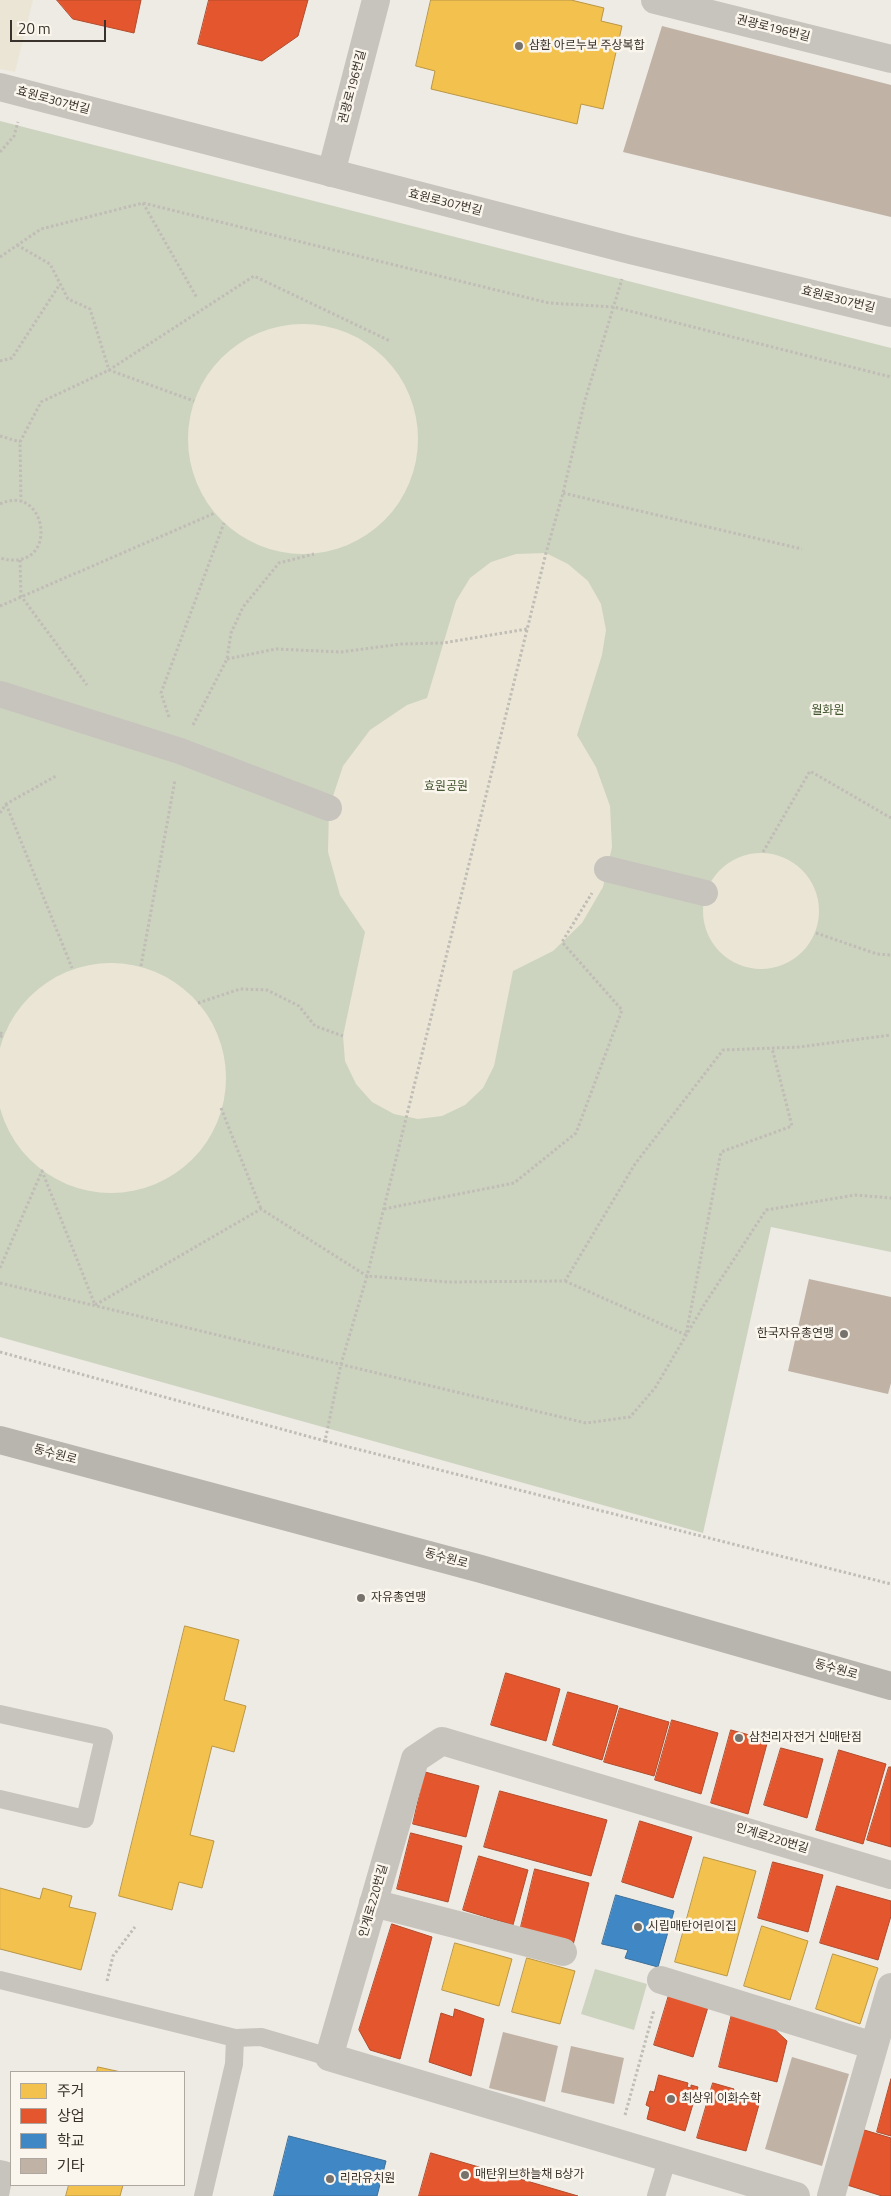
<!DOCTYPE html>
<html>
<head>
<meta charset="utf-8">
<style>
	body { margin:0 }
	#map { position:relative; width:891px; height:2196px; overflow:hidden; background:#eeebe4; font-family:"Titillium Web","Noto Sans KR",sans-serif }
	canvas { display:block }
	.legend { position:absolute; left:10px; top:2071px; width:175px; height:115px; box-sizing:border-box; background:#faf6ed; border:1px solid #ada79f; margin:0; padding:6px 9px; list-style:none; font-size:15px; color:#39312b }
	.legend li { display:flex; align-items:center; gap:10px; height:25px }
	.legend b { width:25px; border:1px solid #ada79f }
	.scale { position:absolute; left:10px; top:20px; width:96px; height:22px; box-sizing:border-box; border:2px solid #39312b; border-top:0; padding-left:6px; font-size:15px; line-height:18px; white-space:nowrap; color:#39312b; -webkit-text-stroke:4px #faf6ed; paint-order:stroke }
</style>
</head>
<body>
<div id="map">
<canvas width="891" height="2196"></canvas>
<ul class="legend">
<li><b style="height:14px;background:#f2c14e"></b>주거</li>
<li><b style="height:14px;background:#e4572e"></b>상업</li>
<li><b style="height:14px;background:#3f88c5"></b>학교</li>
<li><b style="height:14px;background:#c1b2a6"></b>기타</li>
</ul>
<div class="scale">20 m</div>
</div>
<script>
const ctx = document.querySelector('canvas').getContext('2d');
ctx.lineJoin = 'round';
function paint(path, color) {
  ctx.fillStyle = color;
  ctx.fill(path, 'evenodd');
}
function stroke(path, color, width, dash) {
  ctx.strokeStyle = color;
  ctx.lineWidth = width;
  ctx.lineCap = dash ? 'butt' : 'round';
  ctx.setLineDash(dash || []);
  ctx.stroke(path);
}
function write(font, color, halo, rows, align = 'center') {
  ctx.font = font + ' "Titillium Web","Noto Sans KR",sans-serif';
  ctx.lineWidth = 5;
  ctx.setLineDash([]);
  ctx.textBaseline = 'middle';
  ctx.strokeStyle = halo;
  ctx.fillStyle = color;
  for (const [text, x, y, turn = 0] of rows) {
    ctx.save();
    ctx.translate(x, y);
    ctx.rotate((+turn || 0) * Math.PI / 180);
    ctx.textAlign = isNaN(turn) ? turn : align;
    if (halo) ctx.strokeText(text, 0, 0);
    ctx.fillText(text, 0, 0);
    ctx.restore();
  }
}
paint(new Path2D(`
	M0,121L891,348V1252L771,1227L703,1533L0,1337Z
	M595,1969L647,1984L634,2030L581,2014Z`), '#ccd4bf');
paint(new Path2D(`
	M0,0H33L15,72L0,69Z
	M188 439a115 115 0 1 1 230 0a115 115 0 1 1-230 0Z
	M546,553L568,564L588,581L601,604L606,630L602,655L577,735L596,767L610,806L612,847L603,887L582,923L553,951L513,971L494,1066L483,1088L465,1105L442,1116L418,1119L394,1114L372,1102L356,1084L345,1061L343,1036L365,932L340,895L328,852L329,808L343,766L370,730L407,705L427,698L456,601L470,578L491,562L516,554Z
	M703 911a58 58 0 1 1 116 0a58 58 0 1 1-116 0Z
	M-4 1078a115 115 0 1 1 230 0a115 115 0 1 1-230 0Z`), '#ebe5d5');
const homes = new Path2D(`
	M431,0H571L604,8L601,21L622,26L603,109L581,104L577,124L431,89L435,71L416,66Z
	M185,1626L239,1640L224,1700L246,1706L234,1752L212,1746L190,1835L214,1841L202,1888L179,1882L172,1910L119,1896Z
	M704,1857L756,1871L727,1976L675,1962Z
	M0,1888L40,1899L43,1888L72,1896L69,1907L96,1913L81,1970L0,1949Z
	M762,1926L808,1941L790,2000L744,1986Z
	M455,1943L512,1959L499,2006L442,1990Z
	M833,1954L878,1968L860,2024L816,2009Z
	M527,1958L575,1971L560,2024L512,2012Z
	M98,2067L121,2072H97Z
	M69,2185H123L120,2196H66Z`);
paint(homes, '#f2c14e');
stroke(homes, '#ba9644', 1);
const shops = new Path2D(`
	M57,0H141L134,33L73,19Z
	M209,0H308L298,36L262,61L198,44Z
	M506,1673L560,1689L546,1741L491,1725Z
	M568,1692L618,1706L602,1760L553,1745Z
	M620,1708L669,1722L654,1776L604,1762Z
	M672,1720L718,1733L701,1794L655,1780Z
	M731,1730L768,1740L748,1814L711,1803Z
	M781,1748L823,1759L807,1818L764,1805Z
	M839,1750L886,1764L863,1844L816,1830Z
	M889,1767H891V1847L867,1840Z
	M425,1772L479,1786L466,1837L413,1824Z
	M500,1791L607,1820L591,1876L484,1847Z
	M640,1821L692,1837L673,1898L622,1882Z
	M411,1833L462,1846L448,1902L397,1889Z
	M479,1856L528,1870L513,1925L463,1910Z
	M773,1862L823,1875L808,1932L758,1918Z
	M535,1869L589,1883L573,1945L520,1931Z
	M837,1886L891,1901V1916L878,1960L820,1943Z
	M392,1924L432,1937L400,2059L370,2050L359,2030Z
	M669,1995L708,2007L693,2057L654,2045Z
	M455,2009L484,2019L471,2076L429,2062L441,2013L453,2017Z
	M732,2014L768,2023L787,2041L777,2082L719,2067Z
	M659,2075L688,2083L687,2087L691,2088V2085L698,2087L685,2131L647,2119L650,2107L646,2105L650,2091L654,2092Z
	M891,2079V2136L877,2132Z
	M713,2083L734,2089L733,2094L760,2101L746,2151L697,2138Z
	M861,2129L891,2138V2196H882L844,2184Z
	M431,2153L578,2196H419Z`);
paint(shops, '#e4572e');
stroke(shops, '#b14c2d', 1);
const schools = new Path2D(`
	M616,1895L674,1911L658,1967L625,1958L628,1950L602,1944Z
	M289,2136L386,2161L377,2196H274Z`);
paint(schools, '#3f88c5');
stroke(schools, '#3d6e97', 1);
paint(new Path2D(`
	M662,26L891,85V217L623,152Z
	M809,1279L891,1297V1383L888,1394L788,1371Z
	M503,2032L558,2046L545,2102L489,2088Z
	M571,2046L624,2058L614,2104L561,2092Z
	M792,2057L849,2074L822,2166L765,2149Z`), '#c1b2a6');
stroke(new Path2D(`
	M0,152L14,136L18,122
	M143,203L197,298
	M17,245L50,264L68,299L90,309L109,370L194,401
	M0,257L41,229L143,203L549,303L614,307L891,377
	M0,361L12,358L60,284
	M0,436L20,442
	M563,493L802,549
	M21,502L20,442L41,402L109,370L254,276L390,341
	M0,504C48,481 61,575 0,558
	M20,560L21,596L87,685
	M0,606L215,513
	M227,659L276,649L341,652L401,644L443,643L527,629
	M169,717L161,693L224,523
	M193,725L227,659L231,633L243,607L279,563L314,554
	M6,804L72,968
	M0,813L6,804L56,776
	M763,852L810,771L891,818
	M816,933L877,954L891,955
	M141,966L175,780
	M198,1003L240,989L267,990L299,1006L315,1026L343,1036
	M0,1033L3,1034L0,1038
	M221,1108L261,1209
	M384,1209L514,1183L576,1133L622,1010L562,942L592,893
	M0,1268L42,1171L95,1305L261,1209L367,1276L546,553L563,493L585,400L622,279
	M565,1281L686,1335L721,1152L792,1126L772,1048
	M0,1283L586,1423L630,1417L655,1388L704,1305L766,1210L855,1195L891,1198
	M0,1352L325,1441L341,1364L367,1276L448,1282L565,1281L635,1164L723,1050L799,1047L891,1035
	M325,1441L891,1584
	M107,1981L113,1956L135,1927
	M625,2115L654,2010`), '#c0bcb6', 3, [2.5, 2.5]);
stroke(new Path2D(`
	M0,1714L104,1737L85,1819L0,1799
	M0,1980L235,2038
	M0,2169L5,2170L0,2195
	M203,2196L234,2064L235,2038L261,2037L329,2057
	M656,2196L668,2157`), '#c7c3bd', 18);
stroke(new Path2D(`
	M0,694L180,751L329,808
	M607,869L705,893`), '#c7c3bd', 26);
stroke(new Path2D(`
	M655,0L891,59
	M331,173L376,0
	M373,1903L563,1952
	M661,1980L874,2046
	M796,2196L329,2057L415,1759L442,1741L891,1875
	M831,2196L891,1987`), '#c7c3bd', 28);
stroke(new Path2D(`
	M0,87L630,250L891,313`), '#c7c3bd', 28);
stroke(new Path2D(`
	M0,1440L481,1569L891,1686`), '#b8b4ae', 28);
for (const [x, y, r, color] of [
	[519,46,5,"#78726c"],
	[844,1334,5,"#78726c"],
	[361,1598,5,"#78726c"],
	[739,1738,5,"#78726c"],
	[638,1927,5,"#78726c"],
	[671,2099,5,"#78726c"],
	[465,2175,5,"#78726c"],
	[330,2179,5,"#78726c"]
]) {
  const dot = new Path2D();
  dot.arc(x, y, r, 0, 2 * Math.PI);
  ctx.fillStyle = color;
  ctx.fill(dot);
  stroke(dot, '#faf6ed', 2);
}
write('12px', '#39312b', '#faf6ed', [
	["권광로196번길",773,29,14],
	["권광로196번길",353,87,-75],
	["효원로307번길",53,101,15],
	["효원로307번길",445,203,14],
	["효원로307번길",838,300,14],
	["동수원로",55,1455,15],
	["동수원로",446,1559,15],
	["동수원로",836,1670,16],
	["인계로220번길",772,1839,17],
	["인계로220번길",374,1901,-74]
]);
write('12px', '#39312b', '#faf6ed', [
	["삼환 아르누보 주상복합",529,46],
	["한국자유총연맹",834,1334,"right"],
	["자유총연맹",371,1598],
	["삼천리자전거 신매탄점",749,1738],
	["시립매탄어린이집",648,1927],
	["최상위 이화수학",681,2099],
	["매탄위브하늘채 B상가",475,2175],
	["리라유치원",340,2179]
], 'left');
write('12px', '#425630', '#faf6ed', [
	["월화원",828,711],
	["효원공원",446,787]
]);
</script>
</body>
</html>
